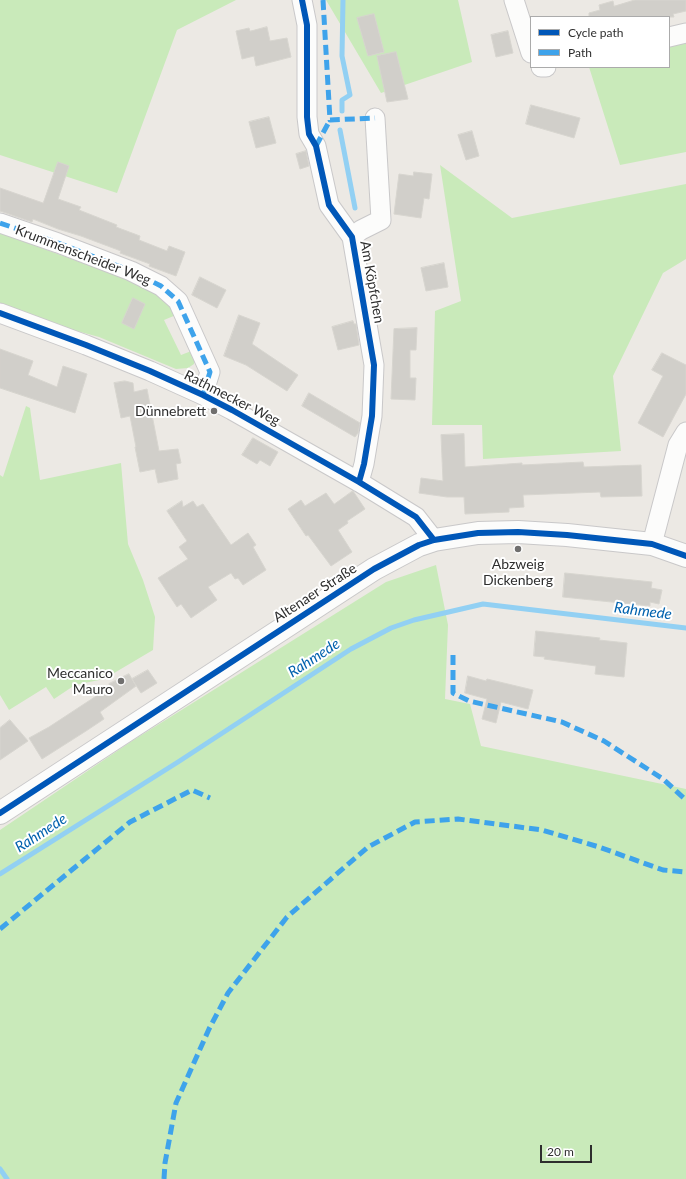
<!DOCTYPE html>
<html>
<head>
<meta charset="utf-8">
<style>
	body { margin:0 }
	#map { position:relative; width:686px; height:1179px; overflow:hidden; background:#ece9e4; font-family:Lato,sans-serif }
	canvas { display:block }
	.legend { position:absolute; left:530px; top:16px; width:140px; height:52px; box-sizing:border-box; background:#fff; border:1px solid #ababab; margin:0; padding:5px 7px; list-style:none; font-size:12px; color:#2e2e2e }
	.legend li { display:flex; align-items:center; gap:8px; height:20px }
	.legend b { width:20px; border:1px solid #ababab }
	.scale { position:absolute; left:540px; top:1145px; width:52px; height:18px; box-sizing:border-box; border:2px solid #2e2e2e; border-top:0; padding-left:5px; font-size:12px; line-height:14px; white-space:nowrap; color:#2e2e2e; -webkit-text-stroke:3px #fff; paint-order:stroke }
</style>
</head>
<body>
<div id="map">
<canvas width="686" height="1179"></canvas>
<ul class="legend">
<li><b style="height:5px;background:#0057b8"></b>Cycle path</li>
<li><b style="height:5px;background:#3ea3eb"></b>Path</li>
</ul>
<div class="scale">20 m</div>
</div>
<script>
const ctx = document.querySelector('canvas').getContext('2d');
ctx.lineJoin = 'round';
function paint(path, color) {
  ctx.fillStyle = color;
  ctx.fill(path, 'evenodd');
}
function stroke(path, color, width, dash) {
  ctx.strokeStyle = color;
  ctx.lineWidth = width;
  ctx.lineCap = dash ? 'butt' : 'round';
  ctx.setLineDash(dash || []);
  ctx.stroke(path);
}
function write(font, color, halo, rows, align = 'center') {
  ctx.font = font + ' Lato,sans-serif';
  ctx.lineWidth = 4;
  ctx.setLineDash([]);
  ctx.textBaseline = 'middle';
  ctx.strokeStyle = halo;
  ctx.fillStyle = color;
  for (const [text, x, y, turn = 0] of rows) {
    ctx.save();
    ctx.translate(x, y);
    ctx.rotate((+turn || 0) * Math.PI / 180);
    ctx.textAlign = isNaN(turn) ? turn : align;
    if (halo) ctx.strokeText(text, 0, 0);
    ctx.fillText(text, 0, 0);
    ctx.restore();
  }
}
paint(new Path2D(`
	M0,0H236L177,30L117,193L0,155Z
	M326,0H458L472,62L381,93Z
	M686,41V152L620,165L589,67H669V46Z
	M440,165L512,218L686,184V259L663,273L613,376L621,451L483,459L482,425H432L435,311L461,301Z
	M0,233L124,278L153,292L168,302L176,315L164,320L181,355L194,350L195,356L194,364L188,368L176,369L99,337L0,310Z
	M26,406L30,408L40,480L121,463L128,544L143,580L155,617L153,650L104,679L75,685L54,699L46,687L9,710L0,695V475L3,477Z
	M436,565L448,625L445,699L470,704L481,746L686,789V1179H0V830L132,741L386,582Z`), '#c9eaba');
stroke(new Path2D(`
	M342,111V100L350,95L342,56L343,0
	M340,130L355,208
	M0,874L178,762L351,649L391,628L414,620L483,604L686,628
	M0,1169L7,1179`), '#92d0f3', 5);
const building = new Path2D(`
	M635,0H686V11L673,14L674,17H589V13L600,10L599,5L613,1L614,6Z
	M374,14L384,52L368,56L357,18Z
	M267,27L270,41L287,38L291,57L256,66L254,56L242,59L236,31L249,28L250,31Z
	M508,31L513,53L496,57L491,35Z
	M396,52L408,99L387,102L377,56Z
	M531,105L580,118L574,138L526,124Z
	M269,117L276,143L256,148L249,122Z
	M472,131L479,156L466,160L458,135Z
	M306,151L309,166L300,169L296,154Z
	M58,162L69,166L58,199L81,207L79,210L117,225L116,227L140,236L139,240L167,251L169,246L185,252L176,276L149,266L150,264L120,253L121,251L81,236L58,229L33,219L32,222L0,211V188L43,203Z
	M414,172L432,174L429,199L424,198L421,218L394,214L399,174L413,176Z
	M444,263L448,287L426,291L421,268Z
	M200,277L226,290L217,308L192,295Z
	M133,298L145,304L134,329L122,323Z
	M239,315L260,323L252,344L298,375L287,391L246,365L224,356Z
	M353,321L354,324H356L359,345L338,350L332,327Z
	M417,328L416,350H410V378H416L415,400L391,399L394,329Z
	M0,349L33,361L28,375L57,387L63,366L87,374L75,413L0,388Z
	M662,353L686,365V394L663,437L638,423L663,376L652,370Z
	M125,381L133,383L134,392L147,389L159,451L178,449L181,463L176,464L178,479L158,483L155,469L140,472L135,447H136L130,416L121,418L114,383Z
	M309,393L360,423L358,433L355,437L302,406Z
	M464,434L465,467L522,463V465L583,462L584,467L641,465L642,496L601,497L600,492L523,495L524,507L509,508V512L465,514L464,497H447L419,493L421,478L443,481L441,435Z
	M253,438L278,452L270,466L260,460L257,464L242,455Z
	M353,491L365,509L347,521L348,523L338,530L352,552L331,566L308,535L306,536L288,509L301,500L305,506L326,493L334,504Z
	M182,501L183,507L193,501L197,507L203,504L231,545L248,533L256,545L253,547L266,570L243,585L238,578L235,579L231,573L208,587L217,600L191,618L181,604L177,607L158,578L188,559L179,547L187,541L167,511Z
	M565,573L652,582L651,588L662,590L659,604L650,602V606L563,597Z
	M536,631L600,638L599,640L627,643L624,677L595,674L596,666L544,659L545,657L534,656Z
	M148,670L157,683L141,693L132,679Z
	M129,674L136,686L100,712L104,719L86,731L42,759L29,738L49,727L110,687L109,684Z
	M468,676L486,681L487,679L533,690L528,709L501,702L496,723L482,719L487,699L465,693Z
	M10,720L28,741L0,760V728Z`);
paint(building, '#d1cfca');
stroke(building, '#d7d5cf', 1);
const street = new Path2D(`
	M302,0L307,25V117L309,134L316,146L329,205L352,237L374,365L372,416L364,464L359,482
	M514,0L531,53
	M669,37L686,33
	M541,67H546
	M0,223L58,243L131,271L161,286L178,301L210,372L203,395
	M352,237L361,230L381,220L375,118
	M0,313L86,345L150,371L203,395L232,410L359,482L416,517L434,540
	M652,544L678,445L686,432`);
const secondary = new Path2D(`
	M0,813L374,569L419,545L434,540L478,533L518,532L567,535L652,544L686,556`);
stroke(street, '#c9c8c9', 21);
stroke(secondary, '#c9c8c9', 24);
stroke(street, '#fcfcfb', 19);
stroke(secondary, '#fcfcfb', 22);
stroke(new Path2D(`
	M323,0L330,120L375,118
	M316,146L330,120
	M0,223L58,243L131,271L161,286L178,301L210,372L203,395
	M453,655V693L469,701L562,722L604,741L663,779L686,800
	M0,929L130,822L192,790L210,798
	M164,1179L165,1163L176,1103L209,1029L228,993L287,917L368,847L415,822L458,819L542,830L599,847L663,870L686,872`), '#3ea3eb', 5, [10, 5]);
stroke(new Path2D(`
	M302,0L307,25V117L309,134L316,146L329,205L352,237L374,365L372,416L364,464L359,482
	M0,313L86,345L150,371L203,395L232,410L359,482L416,517L434,540
	M0,813L374,569L419,545L434,540L478,533L518,532L567,535L652,544L686,556`), '#0057b8', 6);
for (const [x, y, r, color] of [
	[214,411,4,"#706f6e"],
	[518,549,4,"#706f6e"],
	[121,681,4,"#706f6e"]
]) {
  const dot = new Path2D();
  dot.arc(x, y, r, 0, 2 * Math.PI);
  ctx.fillStyle = color;
  ctx.fill(dot);
  stroke(dot, '#fff', 1.5);
}
write('14px', '#2e2e2e', '#fff', [
	["Krummenscheider Weg",83,255,21],
	["Am Köpfchen",372,282,80],
	["Rathmecker Weg",232,398,27],
	["Altenaer Straße",315,593,-33]
]);
write('14px', '#2e2e2e', '#fff', [
	["Dünnebrett",206,411],
	["Abzweig",518,564,"center"],
	["Dickenberg",518,580,"center"],
	["Meccanico",113,673],
	["Mauro",113,689]
], 'right');
write('italic 15px', '#0262ae', '#fff', [
	["Rahmede",643,611,7],
	["Rahmede",314,658,-33],
	["Rahmede",41,833,-33]
]);
</script>
</body>
</html>
